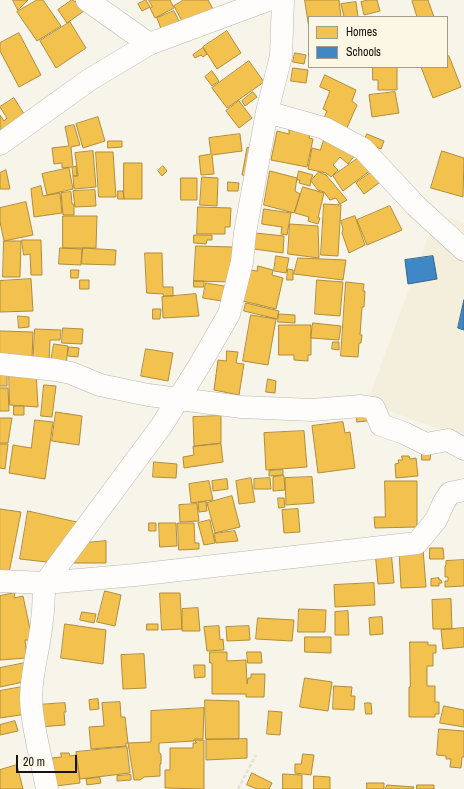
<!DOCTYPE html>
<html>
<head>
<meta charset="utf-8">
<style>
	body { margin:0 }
	#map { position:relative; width:464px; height:789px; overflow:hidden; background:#f7f4ea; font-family:"Archivo Narrow",sans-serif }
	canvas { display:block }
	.legend { position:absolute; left:308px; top:16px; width:140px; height:52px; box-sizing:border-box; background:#fcf7e5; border:1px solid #a09c8f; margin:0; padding:5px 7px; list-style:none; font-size:12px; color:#16140e }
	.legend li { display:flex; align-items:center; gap:8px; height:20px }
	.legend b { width:20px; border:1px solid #a09c8f }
	.scale { position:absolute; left:16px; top:755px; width:61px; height:18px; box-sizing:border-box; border:2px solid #16140e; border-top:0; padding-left:5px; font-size:12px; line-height:14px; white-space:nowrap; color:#16140e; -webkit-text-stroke:3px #fcf7e5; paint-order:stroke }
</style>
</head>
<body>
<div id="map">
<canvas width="464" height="789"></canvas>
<ul class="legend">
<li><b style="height:11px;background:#f2c14e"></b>Homes</li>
<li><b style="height:11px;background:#3f88c5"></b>Schools</li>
</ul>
<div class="scale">20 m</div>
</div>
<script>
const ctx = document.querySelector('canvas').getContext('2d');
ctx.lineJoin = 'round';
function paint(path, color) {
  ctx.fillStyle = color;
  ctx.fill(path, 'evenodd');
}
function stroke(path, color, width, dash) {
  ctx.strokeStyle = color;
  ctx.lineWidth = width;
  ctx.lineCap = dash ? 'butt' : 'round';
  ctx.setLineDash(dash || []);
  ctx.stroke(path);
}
paint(new Path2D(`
	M437,213L464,223V438L367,403Z`), '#f4efdc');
const homes = new Path2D(`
	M13,0H28L18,10Z
	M37,0H43L61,26L37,41L17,12Z
	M72,0L88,8L67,23L58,10Z
	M146,0L150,7L142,11L138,4Z
	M149,0H170L174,8L155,18L150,8L152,7Z
	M184,0H208L213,9L183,23L174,6Z
	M305,0H339L341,17H309V28Z
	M369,0H377L380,11L364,15L361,2Z
	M413,0H428L434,17H417L412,1Z
	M356,2L358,17H344L341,4Z
	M174,11L179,21L161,29L157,18Z
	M70,22L86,48L56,68L40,41Z
	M227,31L241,53L217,69L203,47Z
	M19,33L41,75L19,87L0,51V43Z
	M203,48L207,54L203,57L201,55L195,58L193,55Z
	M295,53L306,55L304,64L293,62Z
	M449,56L461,87L433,98L421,67H447V57Z
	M249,61L264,82L227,108L212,88Z
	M373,67H397V90H378V80H373Z
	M293,68L308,70L306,83L291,81Z
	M212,71L219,81L212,86L205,77Z
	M325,75L356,90L352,101L357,105L346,130L323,120L327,111L323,109L330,91L320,87Z
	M253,92L257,97L245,106L242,101Z
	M395,92L399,113L372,117L369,95Z
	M14,98L26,117L0,130V115L4,121L7,118L0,107Z
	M239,101L252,118L239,128L226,111Z
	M98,117L105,141L83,148L76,124Z
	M74,125L80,145L71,147L73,167L76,166L77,176H73L72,167L62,168V163L54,164L52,148L69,146L65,127Z
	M289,130L310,134L309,138L313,139L307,167L271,160L277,131L289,134Z
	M240,134L242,151L212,155L214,174L201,175L199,156L211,154L209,138Z
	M326,134L356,154L348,164L340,157L333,165L338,170L331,177L326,173L308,169L312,148L320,150Z
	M367,134L384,141L381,149L364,142Z
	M108,141H122V147L108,148Z
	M258,147L253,177L242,175L247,148Z
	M93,151L96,187L74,189L73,176H78L75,153Z
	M442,151L464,158L463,197L431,188Z
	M96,152H113L116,197H99Z
	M360,157L371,170L343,191L333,176Z
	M124,163H142V199H124Z
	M163,166L167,171L162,176L158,171Z
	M69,168L73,189L47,195L42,174Z
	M376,169L383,180L364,194L356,183Z
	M6,170L10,189H0V173Z
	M270,171L297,178L295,191L300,194L294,213L264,205Z
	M299,171L313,175L311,179L310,186L299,183L300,180H297Z
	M319,172L326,175L347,200L340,204L336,198L330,200L324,192L318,190L311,181Z
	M202,177L218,178L217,206L200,205Z
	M181,178H197V200H181Z
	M228,182L239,183L238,191H228Z
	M41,186L43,196L60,193L62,213L34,217L31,189Z
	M303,187L324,193L318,218H320L318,224L308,221L309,217L295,213Z
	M95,190L96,206L75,207L73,191Z
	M118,191H123L124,199H118Z
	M71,192L72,204H74V215H63L61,193Z
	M26,202L33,235L4,241L0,222V208Z
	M324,204L341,205L338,256L321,255Z
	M390,206L402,230L367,245L357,220Z
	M198,207L231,208L230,227H225V234H197Z
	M264,209L291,213L287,235L281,234L282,227L262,224Z
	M63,216H97L96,248H63Z
	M355,216L365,245L349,253L342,233L343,229L341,221Z
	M290,224L318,226L319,258L288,254Z
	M255,233L284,236L283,253L254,249Z
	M194,235H212V240H207L206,244L194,243Z
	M22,240H41L42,275H31L30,254L24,255Z
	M4,241H21L20,277H3Z
	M196,246L233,247L232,282L194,281Z
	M60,248L82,249L81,265L59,264Z
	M83,248L116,250L115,265L82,264Z
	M145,253H162L163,287H173V296H164L163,294L147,293Z
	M276,256L289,258L286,273L274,271Z
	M298,258L346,260L343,280L294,274Z
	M258,266L273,270L272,275L283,278L276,309L243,301L250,270L257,271Z
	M288,269L293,270V280H287Z
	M71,270H79L78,278H71Z
	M31,279L33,311L0,312V281Z
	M80,280H89V289H80Z
	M317,280L343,282L340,316L315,314Z
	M194,281H204V287H194Z
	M346,282L364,284L363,291H365L364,307H362L360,335H362L361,343H359L358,357L341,356Z
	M206,283L230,287L228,302L203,298Z
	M196,294L199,316L163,318L162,297Z
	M246,303L279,311L277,319L244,311Z
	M153,309H161L160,319H153Z
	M279,314L295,315V323L278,322Z
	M251,315L276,319L268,365L243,361Z
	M18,316L29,317V327L19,328Z
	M313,323L341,326L339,340L311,338Z
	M279,325H311V355H308V361L294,360V355H279Z
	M63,328L83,329L82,344L62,343Z
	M35,329L61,330L60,340H50L49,366L33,365Z
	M0,331L33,332L32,360H0Z
	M333,342H339V350L332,349Z
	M54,344L68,346L66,366L50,367Z
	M69,347L79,348L78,357L68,356Z
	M146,349L173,353L168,381L141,376Z
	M227,351L238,352L236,363L244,364L239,395L214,390L218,360L226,361Z
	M0,369H7V386H0Z
	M9,370L36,371L38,407L10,405Z
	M268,379L276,381L275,393L266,392Z
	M44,385L56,386L52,417L41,416Z
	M0,388H8L9,411H0Z
	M14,406H24V415H14Z
	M357,410H367L368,421L357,422Z
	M56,412L82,416L79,445L52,441Z
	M221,416V443L194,446L193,417Z
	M0,418H12L8,443H0Z
	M35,420L53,422L45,479L9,473L13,445L31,448Z
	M343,422L345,433L350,432L355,468L318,473L312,426Z
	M304,431L307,467L266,470L264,433Z
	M0,444H8L5,469L0,468Z
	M221,444L223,462L184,468L183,457L194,455L193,447Z
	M422,452H431L430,460H422Z
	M402,456H409L410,459L416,458L418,476L396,478L395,464L399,463L398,460H402Z
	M154,462L177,464L176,478L153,477Z
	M283,470V475L269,476V471Z
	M284,476L285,490L273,491V477Z
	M312,477L314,503L286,505L285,478Z
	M251,478L255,502L239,504L236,481Z
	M270,478L271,489H254V479Z
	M227,479L228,489L213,491L212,481Z
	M209,481L213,500L191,503L189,484Z
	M385,481H417V527L375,528L374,517H385Z
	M232,496L240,527L215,533L207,503Z
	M278,498H284L285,507L279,508Z
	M206,502L207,511L199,512L198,503Z
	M197,504L199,521L180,522L179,505Z
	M0,509L21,512L9,573L0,574Z
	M298,509L300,532L284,533L282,510Z
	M28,511L81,523L47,562L20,559Z
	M210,520L215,543L204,545L198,523Z
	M149,523H156V531H149Z
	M159,523H176L177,546L160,547Z
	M178,523H194L195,543H199V549L179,550Z
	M235,531L238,541L216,543L214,534Z
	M106,541V563H70L85,543Z
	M430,548H443L444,559H430Z
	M423,549L426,587L401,588L399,550Z
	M391,550L394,583L378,584L375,551Z
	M464,560V586L445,587V581H448V577H445V566L446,565V561Z
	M439,578V580H441L442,583H439V586H431V579Z
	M374,583L375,605L335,607L334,585Z
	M105,591L121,595L115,626L97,622Z
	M15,593L14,598L23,596L30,629H34V640H25L27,658L0,660V596Z
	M160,593H180L182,629L162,630Z
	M451,599L452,629H433L432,600Z
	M198,608L200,631H182V609Z
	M299,609L326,610L325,632H298Z
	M348,611L349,635H335V612Z
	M82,612L96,614L94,623L80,620Z
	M382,617L383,634L370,635L369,618Z
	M258,618L294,620L292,641L256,639Z
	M65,624L106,630L103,664L61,658Z
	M147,624H158V630H147Z
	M219,626L220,640L223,639L224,650L207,651L204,627Z
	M249,626L250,640L227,641L226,627Z
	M464,628V647L443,649L441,630Z
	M305,637H331V653L305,652Z
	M410,642H428V645H436V653H433V666H427V686H435V702H439V714H435V717H409V687H410Z
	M210,652H227V661L246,660L247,684L248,678H251V674H265L264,697H246V694H212V663H210Z
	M247,652H261L262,663H248Z
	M144,654L146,688L123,689L121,655Z
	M25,663L28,681L0,687V668Z
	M194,665H205V677L195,678Z
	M305,678L332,682L328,711L300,707Z
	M334,686L352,687L351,696H355L354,710L333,709Z
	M22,687L27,714L0,718V691Z
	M98,699L99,709L90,710L89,700Z
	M205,700L239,701V739H206Z
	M120,702L121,717H125L128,743H126V746L91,749L89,727L104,726L102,703Z
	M65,703L66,712H64L65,725L39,727L37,705Z
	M365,703H371L372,714H366Z
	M444,706L464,710V727L440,723Z
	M204,708L203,739H194V741L159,743V753L161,754V764H160V776L144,777L140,780H134L128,743L151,742V711Z
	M269,711L282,712L280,735L267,734Z
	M15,721L18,731L0,735V725Z
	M439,729L464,731V757H462L461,768L450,767L451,759H446V756L437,755Z
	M247,739V758L206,760V740Z
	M195,740H204V789L165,788V770H170V748H193V743H196Z
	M127,747L130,773L80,779L76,752Z
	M61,753H69L70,756L76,755L80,783L56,786L52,758L61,757Z
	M303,754L314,755L311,775L295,773V764H301Z
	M17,765L23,789H0V770Z
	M252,773L272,783L269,789H257L247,785Z
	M283,774L302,775V789H283Z
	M131,775V780L117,781V776Z
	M314,776L330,777V789H314Z
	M100,778L101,783L87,785L86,779Z
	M367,783H384V789H367Z
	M387,785L414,787L413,789H386Z
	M417,785H434V789H417Z`);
paint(homes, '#f2c14e');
stroke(homes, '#b08d3b', 1);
const schools = new Path2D(`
	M433,256L437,279L408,284L405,260Z
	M464,300V330L458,328Z`);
paint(schools, '#3f88c5');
stroke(schools, '#33658e', 1);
const street = new Path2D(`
	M87,0L149,44
	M267,112L324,128L363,149L416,206L464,250
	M0,364L56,370L71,373L100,385L148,395L242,407L312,410L361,406L374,408L381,425L404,433L426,444L448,440L464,449
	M0,581L45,583L135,575L417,543L436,520L444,502L450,493L464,490
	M47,789C42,759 32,729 31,699C31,672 40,646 42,620C44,608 43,595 45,583L162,425L199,366L229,314L242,262L245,233L267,112L281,56L283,0`);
const secondary = new Path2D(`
	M0,144L89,80L149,44L268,0`);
stroke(street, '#b9b7b0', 23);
stroke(secondary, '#b9b7b0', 23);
stroke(new Path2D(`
	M238,789L256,755`), '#e1e0dc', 2.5, [4, 2]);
stroke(street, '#fefdfc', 22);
stroke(secondary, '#fefdfc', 22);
</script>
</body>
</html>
